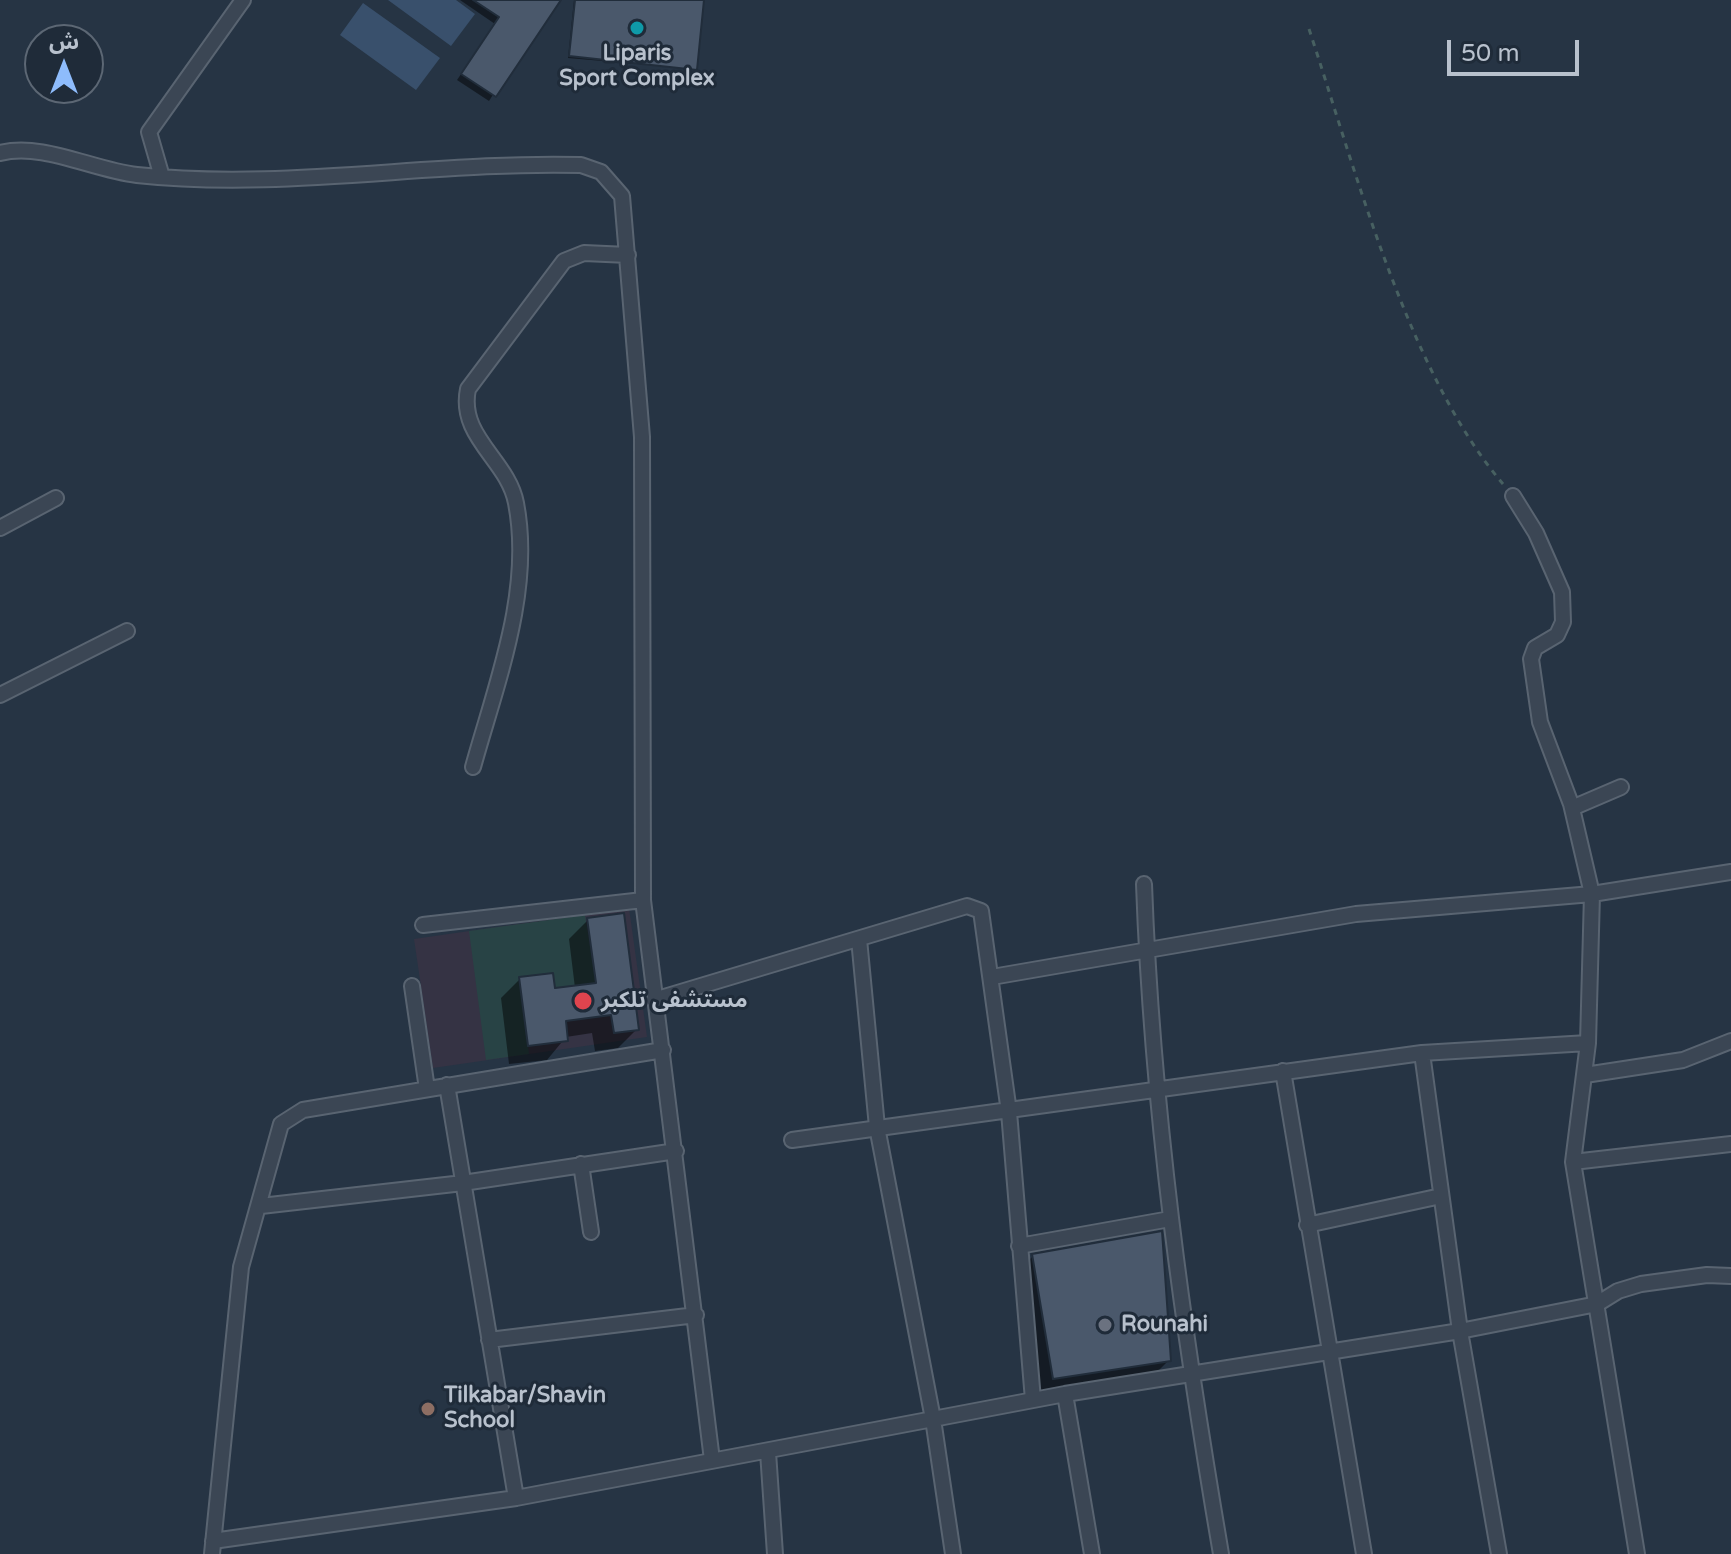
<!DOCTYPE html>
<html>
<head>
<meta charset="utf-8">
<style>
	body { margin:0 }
	#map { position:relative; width:1731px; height:1554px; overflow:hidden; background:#263444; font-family:"Varela Round","Noto Sans Arabic",sans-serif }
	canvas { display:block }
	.north { position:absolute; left:24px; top:24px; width:80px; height:80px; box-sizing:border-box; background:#1f2b39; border:2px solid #5c6774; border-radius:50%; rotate:0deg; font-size:22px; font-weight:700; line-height:32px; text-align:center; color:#b8c1cd }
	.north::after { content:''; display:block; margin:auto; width:28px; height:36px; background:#8ebcfc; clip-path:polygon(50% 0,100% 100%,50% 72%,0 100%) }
	.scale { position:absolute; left:1447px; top:40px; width:132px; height:36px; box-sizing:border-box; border:4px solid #b8c1cd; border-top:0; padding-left:10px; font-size:24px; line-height:28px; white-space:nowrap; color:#b8c1cd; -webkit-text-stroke:6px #1f2b39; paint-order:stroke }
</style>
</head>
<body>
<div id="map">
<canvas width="1731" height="1554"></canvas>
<div class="north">ش</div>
<div class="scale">50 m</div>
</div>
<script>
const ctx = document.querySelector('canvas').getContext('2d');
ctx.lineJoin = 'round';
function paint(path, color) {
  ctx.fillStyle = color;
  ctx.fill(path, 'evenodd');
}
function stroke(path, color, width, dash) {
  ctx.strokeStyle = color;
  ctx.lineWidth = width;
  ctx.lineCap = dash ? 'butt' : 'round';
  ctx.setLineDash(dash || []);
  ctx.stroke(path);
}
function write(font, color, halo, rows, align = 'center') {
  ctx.font = font + ' "Varela Round","Noto Sans Arabic",sans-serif';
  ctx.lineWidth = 6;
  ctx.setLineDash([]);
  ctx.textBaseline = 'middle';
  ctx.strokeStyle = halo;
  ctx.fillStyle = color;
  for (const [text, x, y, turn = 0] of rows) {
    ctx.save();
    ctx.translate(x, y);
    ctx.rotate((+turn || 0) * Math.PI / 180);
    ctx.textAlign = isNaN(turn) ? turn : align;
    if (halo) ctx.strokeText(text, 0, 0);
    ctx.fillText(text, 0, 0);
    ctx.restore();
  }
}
paint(new Path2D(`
	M629,908L647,1037L433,1068L414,939Z`), '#353344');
paint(new Path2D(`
	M585,915L596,983L555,988L553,973L519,977L529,1054L486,1060L469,931Z`), '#284345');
paint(new Path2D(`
	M388,0H456L475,14L451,46Z
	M363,3L440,58L416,90L340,35Z`), '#39506c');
paint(new Path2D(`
	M460,0H553L489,101L457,80L495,24Z
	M574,0H683L695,69L568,58Z
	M588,920L637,1029L618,1048L595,1051L592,1033L566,1037L547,1060L509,1064L501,998L520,979L553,991L575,988L569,939Z
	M1033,1256L1169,1360L1156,1373L1041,1391L1021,1268Z`), '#0007');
const building = new Path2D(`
	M473,0H561L496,97L461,74L499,17Z
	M575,0H704L697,70L569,56Z
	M624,913L639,1030L614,1033L611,1015L566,1021L568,1041L528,1046L519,977L553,973L555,988L596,983L587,918Z
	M1162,1231L1171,1361L1053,1379L1032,1254Z`);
paint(building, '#4a586b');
stroke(building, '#212d3b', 2);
const street = new Path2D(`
	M0,153C42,142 93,170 137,175C284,191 433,161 581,165L601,172L622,196L642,437L643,900L712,1460
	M162,177L149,132L243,0
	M1513,496L1536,533L1562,592L1563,622L1557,635L1535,648L1531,659L1540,722L1571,804L1592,894L1588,1043L1573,1162L1637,1554
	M0,528L56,498
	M0,695L127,631
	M473,767C496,684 533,591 516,503C508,460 458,437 468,389L564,261L584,253L628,255
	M1572,808L1621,787
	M1144,884C1152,1109 1183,1332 1221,1554
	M423,925L643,900
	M859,939L877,1127L933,1419L953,1554
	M992,977L1356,914L1592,894L1731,872
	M412,986L427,1089
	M654,1000L967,906L981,911L1009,1112L1033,1400
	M1422,1053L1460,1331L1499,1554
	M1283,1071L1364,1554
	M1585,1075L1683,1060L1731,1041
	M447,1085L516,1498
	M792,1140L1422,1053L1588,1043
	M1573,1162L1731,1144
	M581,1164L591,1232
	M261,1206L463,1183L676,1151
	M1307,1225L1441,1196
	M1019,1246L1170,1219
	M489,1340L696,1315
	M1065,1394L1092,1554
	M768,1452L775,1554
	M213,1541L516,1498L1065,1394L1460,1331L1597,1304L1618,1291L1641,1284L1707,1275L1731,1276
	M212,1554L241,1267L281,1124L303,1110L663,1050`);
stroke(street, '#596471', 18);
stroke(new Path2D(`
	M1309,29C1355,168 1408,373 1503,484`), '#476061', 3, [6, 6]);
stroke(street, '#3b4654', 14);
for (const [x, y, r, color] of [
	[637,28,8,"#0f9aa8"],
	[583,1001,10,"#e0444e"],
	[1105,1325,8,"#6b7280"],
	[428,1409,8,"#8d6e63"]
]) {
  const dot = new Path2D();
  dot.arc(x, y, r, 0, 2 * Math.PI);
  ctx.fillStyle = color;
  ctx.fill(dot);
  stroke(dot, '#1f2b39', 3);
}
write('bold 22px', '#b8c1cd', '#1f2b39', [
	["Liparis",637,54,"center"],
	["Sport Complex",637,79,"center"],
	["مستشفى تلكبر",601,1001],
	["Rounahi",1121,1325],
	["Tilkabar/Shavin",444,1396],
	["School",444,1421]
], 'left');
</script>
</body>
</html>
